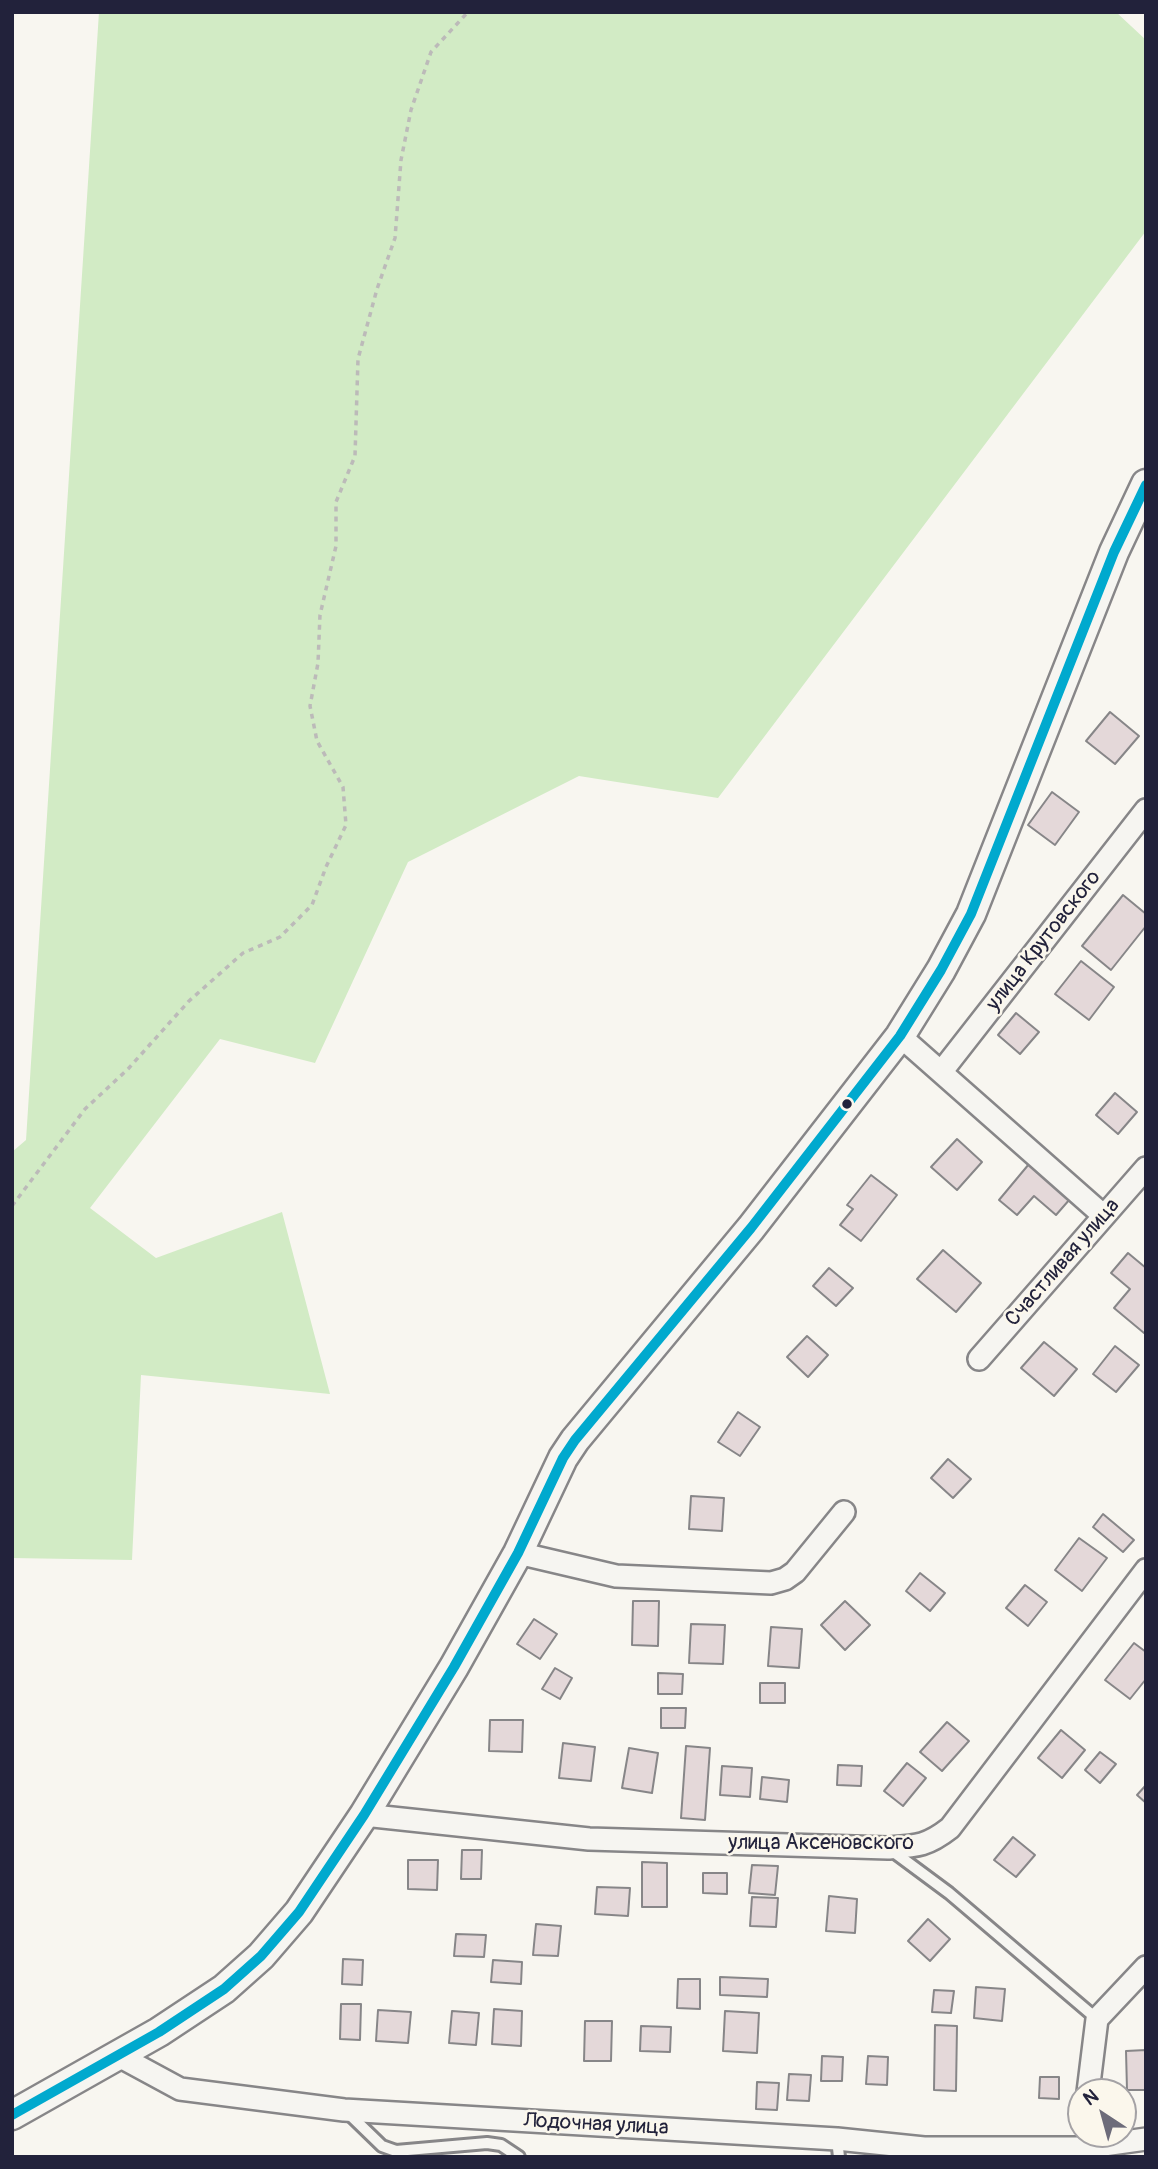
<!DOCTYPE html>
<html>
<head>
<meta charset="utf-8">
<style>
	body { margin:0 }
	#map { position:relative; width:1158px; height:2169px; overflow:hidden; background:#f8f6f0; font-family:Pangolin,sans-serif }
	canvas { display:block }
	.frame { position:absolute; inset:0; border:14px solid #22223b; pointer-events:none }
	.north { position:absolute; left:1067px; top:2078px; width:70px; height:70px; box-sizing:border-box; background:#fbf7ec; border:2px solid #a4a2a5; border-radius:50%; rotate:324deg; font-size:19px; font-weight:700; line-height:28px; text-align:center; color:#22223b }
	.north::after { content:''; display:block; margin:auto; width:24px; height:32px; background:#6d6c7a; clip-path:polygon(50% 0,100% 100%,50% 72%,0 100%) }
</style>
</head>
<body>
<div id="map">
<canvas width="1158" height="2169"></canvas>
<div class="frame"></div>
<div class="north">N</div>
</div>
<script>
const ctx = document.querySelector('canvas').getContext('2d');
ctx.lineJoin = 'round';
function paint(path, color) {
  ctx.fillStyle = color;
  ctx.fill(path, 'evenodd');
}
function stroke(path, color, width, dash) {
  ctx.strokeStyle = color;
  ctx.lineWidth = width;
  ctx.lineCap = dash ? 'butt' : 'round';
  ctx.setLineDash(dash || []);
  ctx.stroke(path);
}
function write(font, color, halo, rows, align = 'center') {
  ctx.font = font + ' Pangolin,sans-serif';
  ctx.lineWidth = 5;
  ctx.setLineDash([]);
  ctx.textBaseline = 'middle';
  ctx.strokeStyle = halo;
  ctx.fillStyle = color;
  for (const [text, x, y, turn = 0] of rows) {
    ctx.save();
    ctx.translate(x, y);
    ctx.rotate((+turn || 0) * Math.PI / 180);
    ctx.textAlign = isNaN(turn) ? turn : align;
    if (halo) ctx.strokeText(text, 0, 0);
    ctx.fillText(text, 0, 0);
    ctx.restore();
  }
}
paint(new Path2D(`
	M99,12H1116L1146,40V231L718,798L579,776L408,862L315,1063L220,1039L90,1208L156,1258L282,1212L330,1394L141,1375L132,1560L12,1558V1152L26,1140Z`), '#d2ebc5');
const building = new Path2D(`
	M1110,712L1139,736L1115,764L1086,741Z
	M1052,792L1079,812L1055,845L1028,825Z
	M1123,895L1146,914V926L1111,970L1082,946Z
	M1081,961L1114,987L1089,1020L1055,994Z
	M1016,1013L1039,1032L1020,1054L998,1035Z
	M1115,1093L1137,1112L1118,1134L1096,1115Z
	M957,1139L982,1162L957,1190L931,1167Z
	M1029,1164L1070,1199L1056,1215L1034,1196L1017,1215L999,1200Z
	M871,1175L897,1195L861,1241L840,1225L853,1209L847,1205Z
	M943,1250L981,1283L956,1312L917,1279Z
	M1128,1253L1146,1268V1331L1144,1333L1114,1308L1130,1289L1111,1273Z
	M829,1268L853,1288L836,1306L813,1286Z
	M807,1336L828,1355L808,1377L787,1357Z
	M1044,1342L1077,1369L1054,1396L1021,1368Z
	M1115,1346L1139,1365L1116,1392L1093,1374Z
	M738,1412L760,1427L740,1456L718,1442Z
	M948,1459L971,1479L953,1498L931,1478Z
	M691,1496L724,1498L722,1531L689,1529Z
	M1103,1514L1134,1540L1123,1552L1093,1527Z
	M1079,1538L1107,1558L1082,1591L1055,1570Z
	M920,1573L945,1593L930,1611L906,1591Z
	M1025,1585L1047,1602L1028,1626L1006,1608Z
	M633,1601H659L658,1646L632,1645Z
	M845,1601L870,1625L845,1650L821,1625Z
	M534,1619L557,1634L540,1659L517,1644Z
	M691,1624L725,1625L723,1664L689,1663Z
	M771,1627L802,1629L799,1668L768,1666Z
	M1134,1643L1146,1652V1679L1130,1699L1105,1680Z
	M555,1668L572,1678L560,1699L542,1689Z
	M658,1673L683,1674L682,1694H658Z
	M760,1683H785V1703H760Z
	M661,1708H686L685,1728H661Z
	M490,1720H523L522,1752L489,1751Z
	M947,1722L969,1741L942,1771L920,1752Z
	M1061,1730L1085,1750L1062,1778L1038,1758Z
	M563,1743L595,1747L591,1781L559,1778Z
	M686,1746L710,1748L705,1820L681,1818Z
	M629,1748L658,1753L652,1793L622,1788Z
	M1100,1752L1116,1764L1100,1783L1085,1770Z
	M907,1763L926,1778L903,1806L884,1791Z
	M838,1765L862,1766L861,1786L837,1785Z
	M722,1766L752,1768L750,1797L720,1795Z
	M762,1777L789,1780L787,1802L760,1799Z
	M1146,1785V1803L1137,1795Z
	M1013,1837L1035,1855L1016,1877L994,1860Z
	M462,1850H482L481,1879H461Z
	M408,1860H438L437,1890L408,1889Z
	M642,1862L667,1863V1907H642Z
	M752,1865L778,1866L775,1895L749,1893Z
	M703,1873H727V1894L703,1893Z
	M597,1887L630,1888L628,1916L595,1914Z
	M829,1896L857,1899L855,1933L826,1931Z
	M752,1897L778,1898L776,1927L750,1926Z
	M928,1919L950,1939L930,1961L908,1941Z
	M536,1924L561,1926L558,1956L533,1955Z
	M456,1934L486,1935L484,1957L454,1956Z
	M343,1959L363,1960L362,1985L342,1984Z
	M493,1960L522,1962L521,1984L491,1982Z
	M720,1977L768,1979L767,1997L720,1995Z
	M678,1979H700V2009L677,2008Z
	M976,1987L1005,1989L1002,2021L974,2018Z
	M934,1990L954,1991L951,2013L932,2012Z
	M341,2004H361L360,2040L340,2039Z
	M494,2009L522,2011L521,2046L492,2044Z
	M378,2010L411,2012L408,2043L376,2041Z
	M452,2011L479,2013L476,2045L449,2043Z
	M725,2011L759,2013L757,2053L723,2051Z
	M585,2021H612L611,2061H584Z
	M935,2025L957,2026L956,2091L934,2090Z
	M641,2026L671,2027L670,2052L640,2051Z
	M1146,2050V2090H1127L1126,2051Z
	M822,2056L843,2057L842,2081H821Z
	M868,2056L888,2057L887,2085L866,2084Z
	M789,2074L811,2075L809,2101L787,2100Z
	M1040,2077H1059V2099L1039,2098Z
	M757,2082L779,2083L777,2110L756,2109Z`);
paint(building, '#e4d8d9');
stroke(building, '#878688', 2);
const service = new Path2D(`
	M891,1850L949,1893L1097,2019
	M348,2113L382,2146L396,2151L487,2143L501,2145L519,2157
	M837,2139L839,2157`);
const minor = new Path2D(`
	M900,1036L1104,1216
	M942,1071L1146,810
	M979,1359L1146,1168
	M518,1553L616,1576L771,1583L785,1579L795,1572L844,1512
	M364,1815L589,1839L888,1848C917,1846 927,1846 950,1828L1146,1570
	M119,2056L180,2089L344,2110L837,2139L924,2148H1082L1146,2139
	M1088,2092L1097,2019L1146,1967`);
const secondary = new Path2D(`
	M12,2115L159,2032L224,1989L261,1956L299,1912L364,1815L454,1667L518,1553L563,1458L575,1440L751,1228L900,1036L941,970L971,914L1114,552L1146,484`);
stroke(service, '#878688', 16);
stroke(minor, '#878688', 26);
stroke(secondary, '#878688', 33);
stroke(new Path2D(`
	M12,1206L85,1109L128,1069L189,1001L243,953L280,937L312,905L326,867L346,825L343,787L317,741L310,706L318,663L320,615L336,546V502L355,456L358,359L377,289L395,238L401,160L411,110L431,52L468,12`), '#bcbab9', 3.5, [5, 5]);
stroke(service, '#f6f5f1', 10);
stroke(minor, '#f6f5f1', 21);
stroke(secondary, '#f6f5f1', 28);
stroke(new Path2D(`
	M12,2115L159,2032L224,1989L261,1956L299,1912L364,1815L454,1667L518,1553L563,1458L575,1440L751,1228L900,1036L941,970L971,914L1114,552L1146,485`), '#00a9ce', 10);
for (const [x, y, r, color] of [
	[847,1104,6,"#22223b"]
]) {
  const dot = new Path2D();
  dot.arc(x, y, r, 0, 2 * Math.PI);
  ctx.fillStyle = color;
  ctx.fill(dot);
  stroke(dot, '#fbf7ec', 2.5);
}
write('21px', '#22223b', '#fbf7ec', [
	["улица Крутовского",1044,941,-52],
	["Счастливая улица",1063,1263,-49],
	["улица Аксеновского",821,1844],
	["Лодочная улица",596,2125,3]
]);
</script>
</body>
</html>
